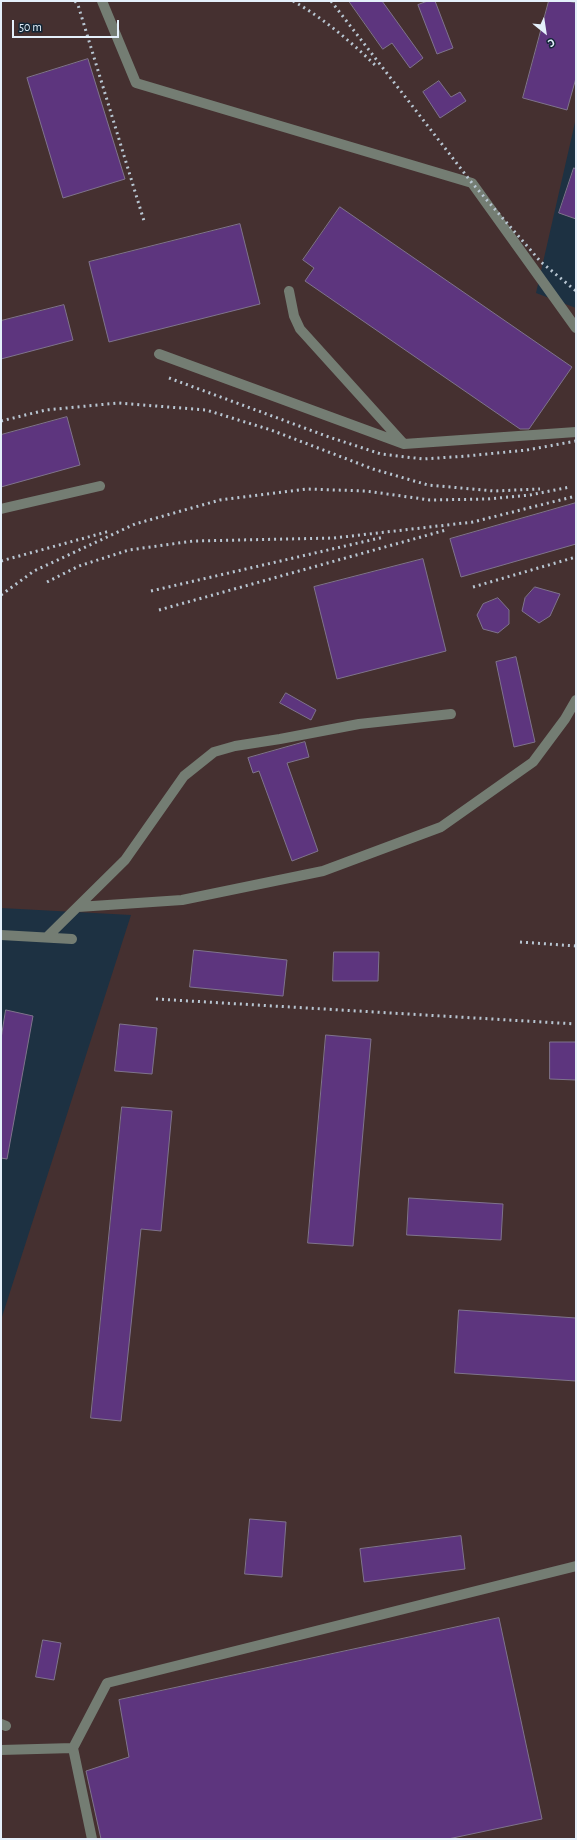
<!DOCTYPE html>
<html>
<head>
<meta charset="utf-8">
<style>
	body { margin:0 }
	#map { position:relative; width:577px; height:1840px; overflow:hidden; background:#1d3142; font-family:"Alegreya Sans",sans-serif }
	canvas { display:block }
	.frame { position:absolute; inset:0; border:2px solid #e4f0fb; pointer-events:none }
	.north { position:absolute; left:525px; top:12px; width:40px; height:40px; -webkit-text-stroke:3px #132737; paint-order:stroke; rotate:150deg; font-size:11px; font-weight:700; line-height:16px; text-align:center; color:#e4f0fb }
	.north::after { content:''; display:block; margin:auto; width:14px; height:18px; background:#e4f0fb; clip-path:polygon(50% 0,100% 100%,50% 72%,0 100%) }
	.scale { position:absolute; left:12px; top:20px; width:107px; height:18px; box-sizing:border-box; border:2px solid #e4f0fb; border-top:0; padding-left:5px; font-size:12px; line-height:14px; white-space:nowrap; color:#e4f0fb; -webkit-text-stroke:3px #132737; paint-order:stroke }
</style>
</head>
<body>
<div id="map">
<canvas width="577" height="1840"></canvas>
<div class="frame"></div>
<div class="north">С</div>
<div class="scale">50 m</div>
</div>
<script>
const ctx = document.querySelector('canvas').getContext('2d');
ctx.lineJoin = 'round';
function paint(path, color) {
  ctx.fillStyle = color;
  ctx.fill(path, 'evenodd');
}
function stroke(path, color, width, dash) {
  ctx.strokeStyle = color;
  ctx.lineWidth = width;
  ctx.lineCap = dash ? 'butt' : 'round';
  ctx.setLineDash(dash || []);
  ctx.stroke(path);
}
paint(new Path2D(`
	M1,1H576V118L536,293L576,308V1839H1V1320L131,915L1,908Z`), '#453030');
const building = new Path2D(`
	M349,1H382L423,58L410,68L392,43L383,49Z
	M428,1H435L453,48L437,54L418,5Z
	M549,1H568L576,3V78L567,110L523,98Z
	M88,59L125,179L63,198L27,78Z
	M439,81L451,97L460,92L466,101L440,118L423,92Z
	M574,168L576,169V219L559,213Z
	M340,207L572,367L529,429H520L305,281L314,268L303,260Z
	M240,224L260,304L109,342L89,262Z
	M64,305L73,340L1,359V321Z
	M67,417L80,465L1,487V435Z
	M576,503V544L461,577L450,539Z
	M423,559L446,651L337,679L314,587Z
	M535,587L560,594L550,616L539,623L522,611L525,598Z
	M498,598L509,610V624L498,633L483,629L477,615L483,604Z
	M516,657L535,742L514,747L496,662Z
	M286,693L316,710L311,720L280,703Z
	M305,742L309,757L287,763L318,851L292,861L259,771L253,773L248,758Z
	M194,950L287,960L283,996L190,987Z
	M334,952H379L378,981H333Z
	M6,1010L33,1016L7,1159L1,1158V1039Z
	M120,1024L157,1028L152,1074L115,1071Z
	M326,1035L371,1039L353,1246L308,1243Z
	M550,1042H576V1080L550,1079Z
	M122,1107L172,1111L161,1231L141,1229L121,1421L91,1418Z
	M409,1198L503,1204L501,1240L407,1235Z
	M459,1310L576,1318V1381L455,1373Z
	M250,1519L286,1522L282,1577L245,1574Z
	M461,1536L465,1569L364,1582L360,1549Z
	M499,1618L542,1819L448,1839H101L86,1771L129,1757L119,1700Z
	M43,1640L61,1643L54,1680L36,1677Z`);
paint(building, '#5d357e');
stroke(building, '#7f738c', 1);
stroke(new Path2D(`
	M102,1L136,83L472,183L576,328
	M289,291L294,316L300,329L403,443
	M159,354L404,444L576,432
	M1,509L100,486
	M78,907L182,900L323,871L441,827L533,762L565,719L576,700
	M1,935L72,939
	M47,937L125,860L184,776L214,752L235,746L280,739L359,724L451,714
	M1,1724L6,1726
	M73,1748L107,1683L576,1566
	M1,1750L73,1748L92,1839`), '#747d73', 10);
stroke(new Path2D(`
	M75,1L78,5L144,221
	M293,1C323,18 350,41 375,65
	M331,1L472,183L541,262L576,291
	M169,378L329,437L381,454L423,459L467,456L527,450L576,441
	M1,421L46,410L118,403L206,410L271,430L373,469L428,485L494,491L540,489
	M1,561L110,531
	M47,582L79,566L129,550L193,541L334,538L473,522L576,496
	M473,587L576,557
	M151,591L384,537
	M1,595L34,571L135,524L220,500L306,489L366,491L430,500L488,499L530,495L570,487
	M159,610L446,530
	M520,942L576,946
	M156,999L576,1024`), '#b8c6d2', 3, [2, 4]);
</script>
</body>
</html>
